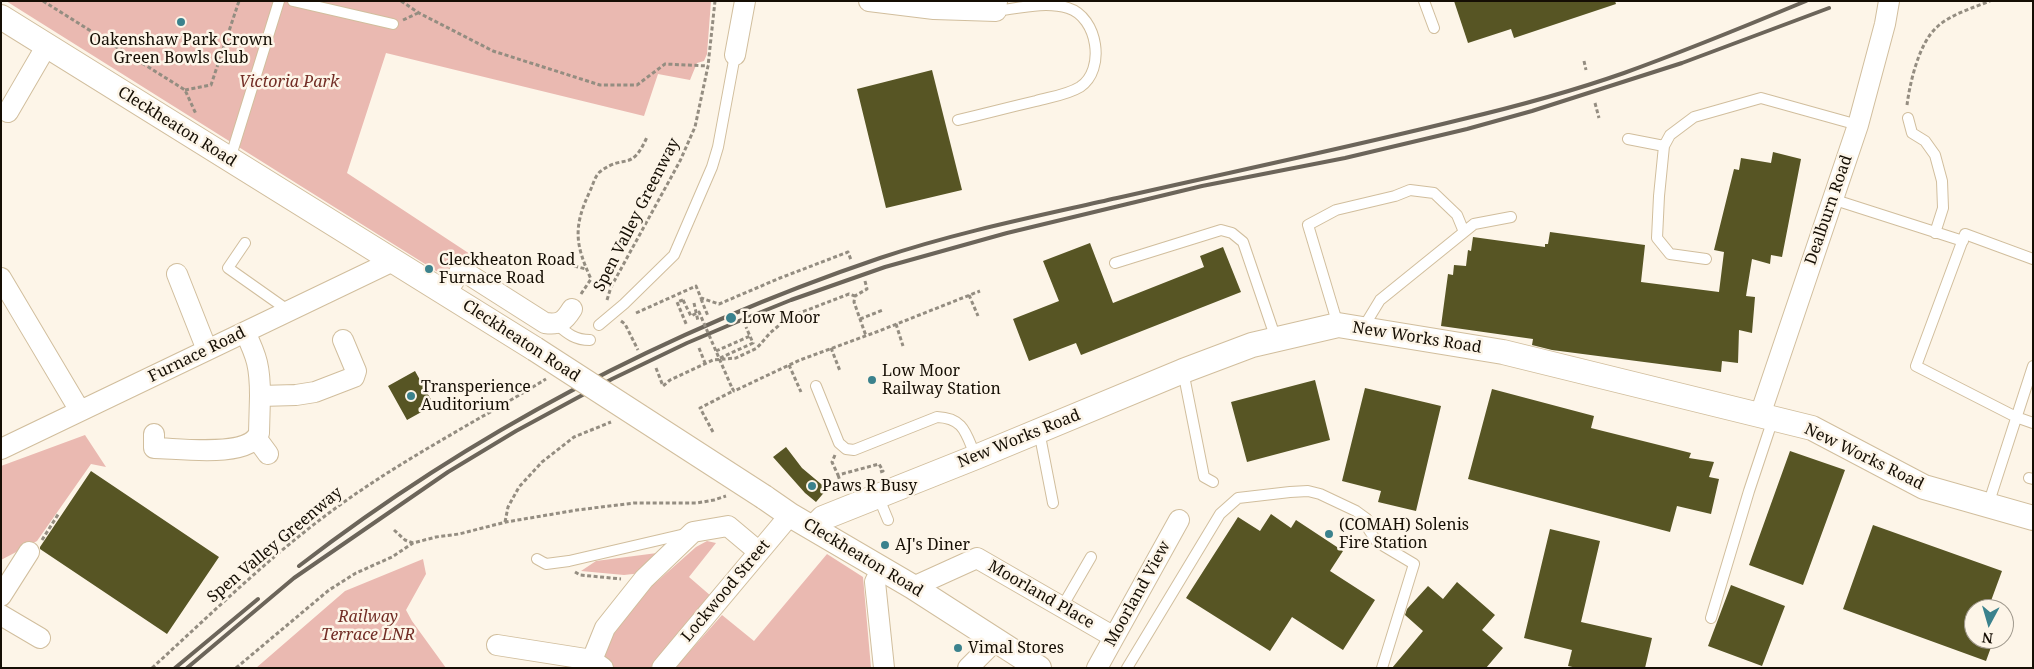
<!DOCTYPE html>
<html>
<head>
<meta charset="utf-8">
<style>
	body { margin:0 }
	#map { position:relative; width:2034px; height:669px; overflow:hidden; background:#fdf5e8; font-family:"Noto Serif",serif }
	canvas { display:block }
	.frame { position:absolute; inset:0; border:2px solid #150e04; pointer-events:none }
	.north { position:absolute; left:1964px; top:599px; width:50px; height:50px; box-sizing:border-box; background:#fdf5e8; border:1px solid #a0998d; border-radius:50%; rotate:186deg; font-size:14px; font-weight:700; line-height:20px; text-align:center; color:#150e04 }
	.north::after { content:''; display:block; margin:auto; width:18px; height:22px; background:#3b828d; clip-path:polygon(50% 0,100% 100%,50% 72%,0 100%) }
</style>
</head>
<body>
<div id="map">
<canvas width="2034" height="669"></canvas>
<div class="frame"></div>
<div class="north">N</div>
</div>
<script>
const ctx = document.querySelector('canvas').getContext('2d');
ctx.lineJoin = 'round';
function paint(path, color) {
  ctx.fillStyle = color;
  ctx.fill(path, 'evenodd');
}
function stroke(path, color, width, dash) {
  ctx.strokeStyle = color;
  ctx.lineWidth = width;
  ctx.lineCap = dash ? 'butt' : 'round';
  ctx.setLineDash(dash || []);
  ctx.stroke(path);
}
function write(font, color, halo, rows, align = 'center') {
  ctx.font = font + ' "Noto Serif",serif';
  ctx.lineWidth = 5;
  ctx.setLineDash([]);
  ctx.textBaseline = 'middle';
  ctx.strokeStyle = halo;
  ctx.fillStyle = color;
  for (const [text, x, y, turn = 0] of rows) {
    ctx.save();
    ctx.translate(x, y);
    ctx.rotate((+turn || 0) * Math.PI / 180);
    ctx.textAlign = isNaN(turn) ? turn : align;
    if (halo) ctx.strokeText(text, 0, 0);
    ctx.fillText(text, 0, 0);
    ctx.restore();
  }
}
paint(new Path2D(`
	M6,1H711L707,54L704,61L697,63L690,80L658,74L644,116L386,53L347,173L473,256L465,268L441,274Z
	M85,435L106,467L91,464L37,541L1,560V466Z
	M707,541L716,543L689,577L711,596L650,668H609L603,657L609,639L636,600L696,547Z
	M657,553L642,573L624,575L581,571L596,561Z
	M827,554L863,577L871,668H675L722,615L754,641Z
	M423,559L426,574L406,610L412,621L446,668H256L345,591Z`), '#eab9b1');
paint(new Path2D(`
	M1454,1H1615L1616,4L1514,38L1511,29L1468,43Z
	M932,70L962,190L886,208L857,89Z
	M1773,152L1801,159L1782,257L1771,255L1770,264L1752,259L1746,296L1755,297L1752,333L1739,330L1738,363L1722,361L1721,372L1552,350L1532,345L1533,339L1441,326L1448,274L1453,275L1454,265L1466,266L1468,250L1471,251L1473,237L1545,247V244H1548L1550,232L1645,245L1641,282L1719,292L1724,252L1714,250L1734,169L1739,170L1741,158L1771,163Z
	M1090,243L1113,303L1204,267L1200,256L1223,247L1241,292L1081,355L1076,343L1029,361L1013,319L1059,301L1043,261Z
	M415,371L434,405L407,420L388,386Z
	M1315,380L1330,440L1247,462L1231,402Z
	M1365,388L1441,406L1416,511L1378,502L1381,491L1342,481Z
	M1492,389L1594,416L1591,428L1691,453L1689,458L1714,462L1709,477L1719,479L1711,514L1677,506L1670,532L1468,479Z
	M786,447L802,468L827,489L816,502L805,493L773,457Z
	M1790,451L1845,470L1803,585L1749,565Z
	M91,471L219,557L167,634L40,549V547Z
	M1271,514L1291,528L1296,520L1343,551L1330,571L1375,600L1343,650L1292,617L1270,651L1186,598L1238,517L1260,531Z
	M1873,525L2002,571L1988,609H1974V639H1994L1986,661L1843,609Z
	M1550,529L1600,541L1581,622L1652,638L1645,668H1577L1568,666L1572,650L1524,638Z
	M1457,582L1495,615L1482,630L1503,648L1486,668H1392L1423,631L1405,615L1407,609L1428,586L1443,599Z
	M1731,585L1785,606L1762,666L1708,646Z`), '#575524');
const service = new Path2D(`
	M293,1L393,24
	M1424,1L1434,28
	M1908,118L1912,133L1925,141L1935,155L1942,181L1943,208L1935,233
	M958,120C984,114 1010,107 1036,101C1050,97 1067,95 1080,87C1106,70 1098,17 1068,8C1046,1 1019,8 996,11
	M1628,139L1664,146L1659,196L1657,238L1670,254L1706,259
	M1664,146L1670,135L1694,117L1761,98L1858,125
	M230,159L279,1
	M1832,199L1963,241
	M245,243L228,268L289,311
	M2033,259L1965,234L1916,366L2016,417L2033,423
	M1115,263L1221,230L1232,233L1243,242L1276,339
	M556,324C568,334 575,340 590,340
	M599,325L624,304L674,255L712,167L718,147L735,55
	M1338,325L1308,225L1336,210L1395,196L1410,190L1434,193L1457,215L1464,232
	M1363,328L1380,300L1474,224L1511,217
	M1183,371L1204,477L1213,482
	M816,386L839,443L846,449L854,450L937,417C965,418 966,435 976,457
	M1039,431L1053,503
	M2029,478L2033,479
	M878,496L888,520
	M1988,505L2033,366
	M537,559L546,564L569,561L685,534
	M1062,607L1091,557
	M1711,618L1749,491L1773,419
	M1127,668L1220,514L1238,498L1290,492L1308,491L1320,494L1356,511L1367,519L1369,530L1377,542L1414,564L1382,668`);
const minor = new Path2D(`
	M869,1L934,9L996,11L997,1
	M735,55L745,1
	M8,112L47,45
	M177,274L207,350
	M1,278L80,411
	M446,293L459,273L468,274L545,323C559,325 564,322 572,309
	M245,332C257,357 260,367 260,396L296,395L315,392L354,377L356,371L343,340
	M1760,415L1858,125L1885,24L1889,1
	M154,434V448C177,448 249,459 259,433L260,396
	M257,439L268,454
	M1,449L393,261
	M881,570L875,582L884,668
	M913,587L977,558L1114,637
	M1,596L29,552
	M1,615L40,638
	M497,645L592,660L603,668
	M592,660L605,628L644,579L693,532L728,526L759,552
	M662,668L790,515
	M968,668L995,641
	M1097,668L1179,520`);
const tertiary = new Path2D(`
	M1,17L535,349
	M764,497L790,515L913,587L1039,668
	M813,528L823,518L976,457L1183,371L1252,345L1338,325L1503,352L1812,428L1924,487L2033,518`);
stroke(service, '#d1be9d', 12);
stroke(minor, '#d1be9d', 22);
stroke(tertiary, '#d1be9d', 26);
stroke(new Path2D(`
	M43,1L185,90L196,114
	M401,1L419,13L493,51L600,85H637L665,64L708,66
	M403,20L418,13
	M1584,61L1586,70
	M185,90L211,85L239,1
	M1595,103L1599,118
	M1907,105C1910,82 1919,43 1937,27C1951,14 1973,8 1990,1
	M566,256L574,266L586,269
	M865,281L867,289L855,296L854,302L866,336
	M581,294L591,279C575,244 573,227 590,191C593,185 595,175 601,171C625,153 631,173 647,137
	M969,295L978,316
	M701,299L708,316
	M607,300L611,287L680,161L695,127L708,66L715,1
	M683,300L677,302L687,326
	M694,303L698,321
	M636,313L696,286L701,298L719,304L780,278L848,252L851,260
	M860,319L883,310
	M621,321L625,324L638,350
	M896,324L903,346
	M699,348L705,363
	M831,348L840,371
	M716,351L750,336
	M720,358L753,343L746,327
	M789,365L801,392
	M656,368L663,386L670,380L713,360L736,358L757,348L770,333L789,317L849,294L855,296
	M732,388L734,391L800,360L879,331L980,291
	M713,432L700,408L733,391
	M835,455L832,462L838,475L879,464L883,471L880,472
	M838,475L843,490
	M505,522L508,507L519,487L542,462L574,437L611,422
	M394,530L405,540L413,543
	M42,540L59,513
	M575,572L580,575L621,579
	M152,668C210,615 267,559 329,513C397,462 474,423 546,379
	M236,668L329,590L356,573L392,557L413,543L436,537L459,534L506,522L577,510L634,503H697L714,500L726,496`), '#948d81', 3, [4, 2.5]);
stroke(service, '#fff', 10);
stroke(minor, '#fff', 20);
stroke(tertiary, '#fff', 24);
stroke(new Path2D(`
	M299,566C473,432 671,329 880,258C957,232 1038,216 1117,198C1231,172 1346,148 1459,120C1514,107 1570,92 1624,73C1685,51 1746,26 1806,1
	M175,668L258,599
	M187,668L294,578L448,472L516,431L612,379L687,343L739,321L791,300L885,267L1007,233L1202,186L1345,158L1467,129L1532,111L1682,63L1829,8`), '#6c655a', 4);
const tertiaryBridge = new Path2D(`
	M535,349L764,497`);
stroke(tertiaryBridge, '#d1be9d', 26, []);
stroke(new Path2D(`
	M683,300L691,316L699,312L732,388`), '#948d81', 3, [4, 2.5]);
stroke(tertiaryBridge, '#fff', 24);
for (const [x, y, r, color] of [
	[181,22,5,"#3b828d"],
	[429,269,5,"#3b828d"],
	[731,318,6,"#3b828d"],
	[872,380,5,"#3b828d"],
	[411,396,5,"#3b828d"],
	[812,486,5,"#3b828d"],
	[1329,534,5,"#3b828d"],
	[885,545,5,"#3b828d"],
	[958,648,5,"#3b828d"]
]) {
  const dot = new Path2D();
  dot.arc(x, y, r, 0, 2 * Math.PI);
  ctx.fillStyle = color;
  ctx.fill(dot);
  stroke(dot, '#fdf5e8', 2);
}
write('16px', '#150e04', '#fdf5e8', [
	["Oakenshaw Park Crown",181,40,"center"],
	["Green Bowls Club",181,58,"center"],
	["Cleckheaton Road",439,260],
	["Furnace Road",439,278],
	["Low Moor",742,318],
	["Low Moor",882,371],
	["Railway Station",882,389],
	["Transperience",421,387],
	["Auditorium",421,405],
	["Paws R Busy",822,486],
	["(COMAH) Solenis",1339,525],
	["Fire Station",1339,543],
	["AJ's Diner",895,545],
	["Vimal Stores",968,648]
], 'left');
write('italic 16px', '#722d25', '#fdf5e8', [
	["Victoria Park",289,82],
	["Railway",368,617],
	["Terrace LNR",368,635]
]);
write('16px', '#150e04', '#fdf5e8', [
	["Cleckheaton Road",177,127,32],
	["Dealburn Road",1829,210,-71],
	["Spen Valley Greenway",637,215,-63],
	["New Works Road",1417,338,9],
	["Cleckheaton Road",521,341,33],
	["Furnace Road",197,355,-26],
	["New Works Road",1019,439,-22],
	["New Works Road",1864,457,26],
	["Spen Valley Greenway",275,545,-40],
	["Cleckheaton Road",863,558,31],
	["Lockwood Street",726,591,-50],
	["Moorland View",1138,594,-61],
	["Moorland Place",1041,595,30]
]);
</script>
</body>
</html>
